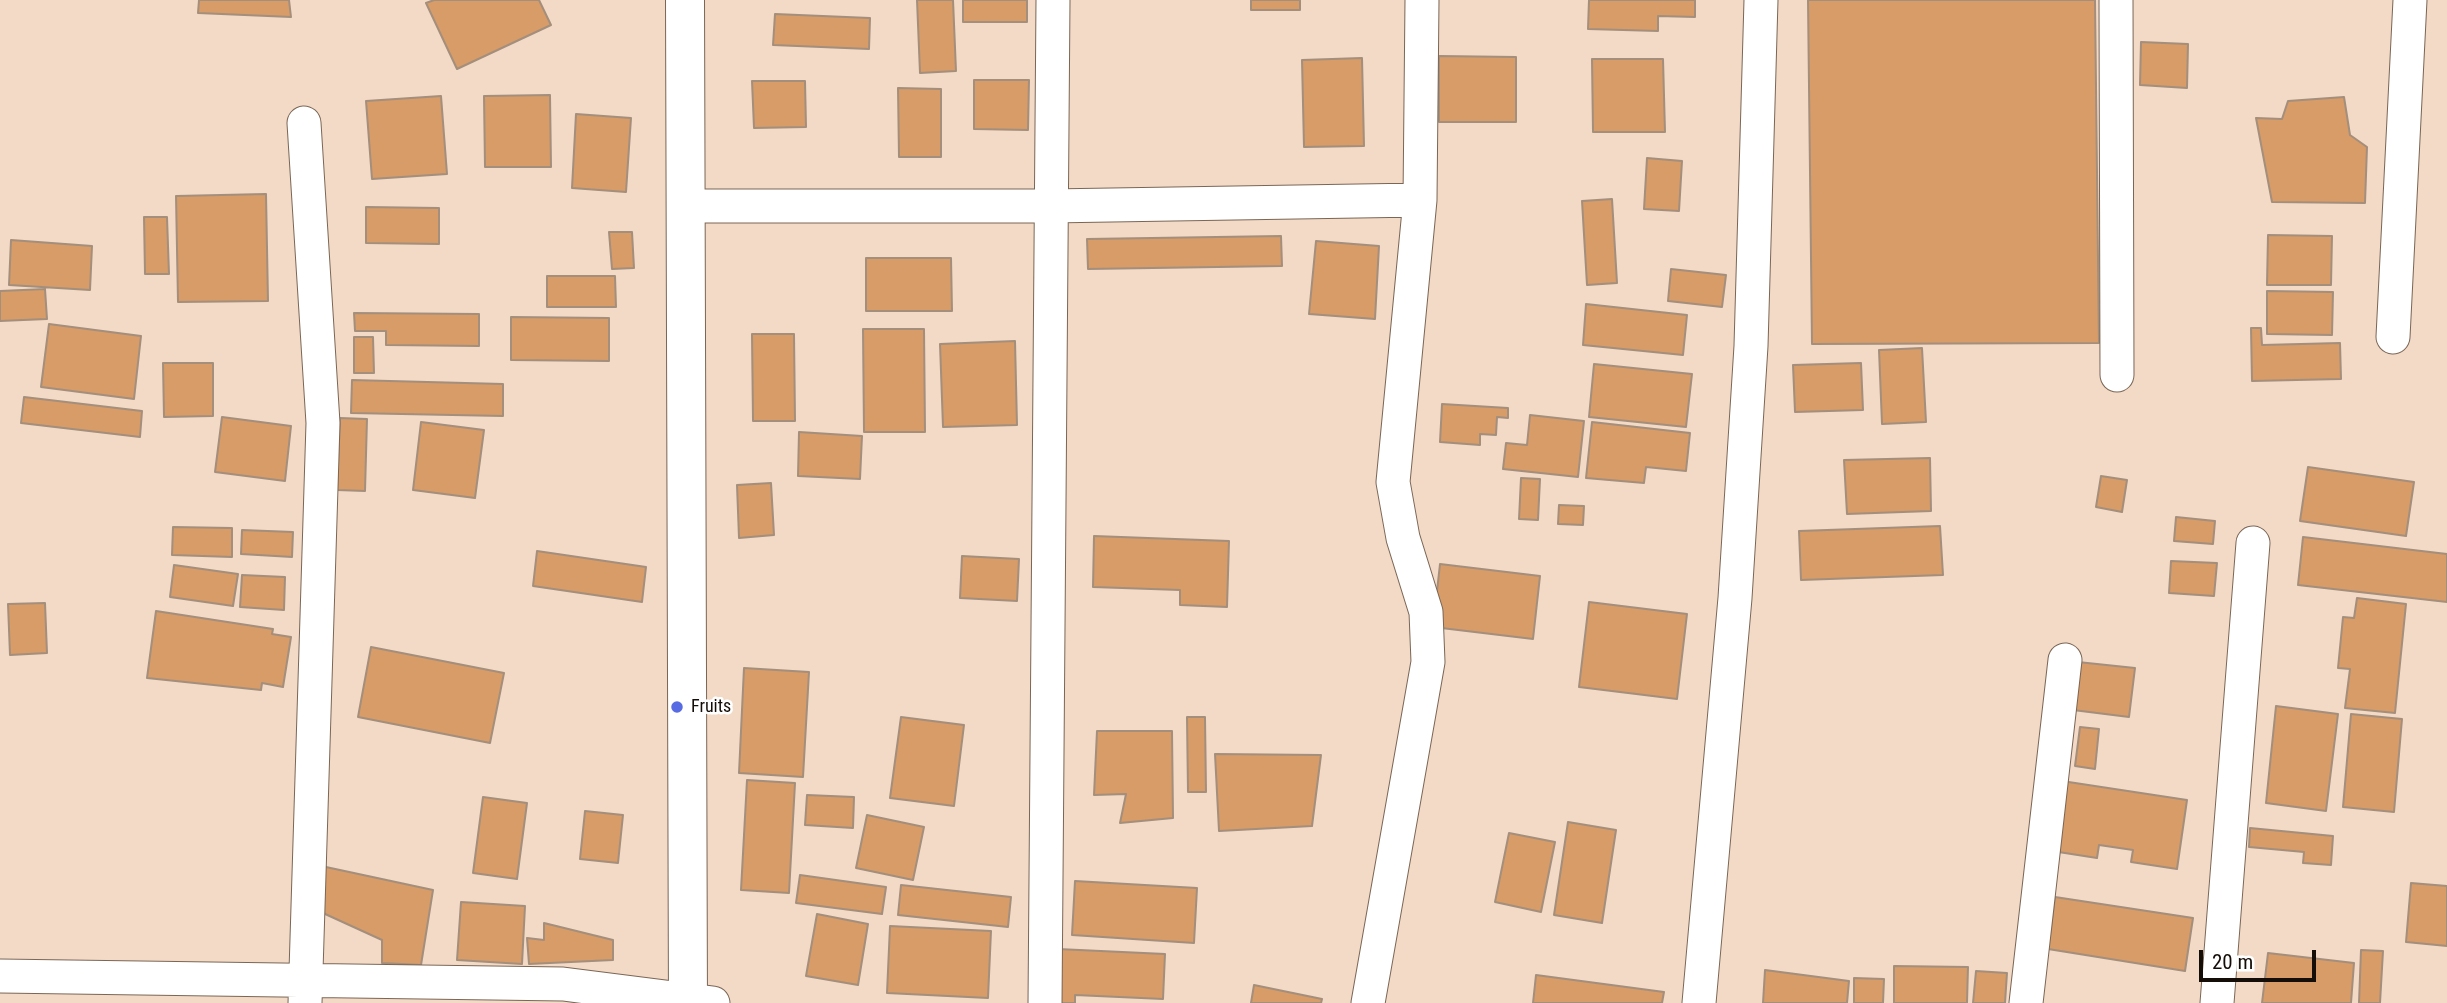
<!DOCTYPE html>
<html>
<head>
<meta charset="utf-8">
<style>
	body { margin:0 }
	#map { position:relative; width:2447px; height:1003px; overflow:hidden; background:#f2dac7; font-family:"Roboto Condensed",sans-serif }
	canvas { display:block }
	.scale { position:absolute; left:2199px; top:950px; width:117px; height:32px; box-sizing:border-box; border:4px solid #150d07; border-top:0; padding-left:9px; font-size:21px; line-height:24px; white-space:nowrap; color:#150d07; -webkit-text-stroke:5px #fff; paint-order:stroke }
</style>
</head>
<body>
<div id="map">
<canvas width="2447" height="1003"></canvas>
<div class="scale">20 m</div>
</div>
<script>
const ctx = document.querySelector('canvas').getContext('2d');
ctx.lineJoin = 'round';
function paint(path, color) {
  ctx.fillStyle = color;
  ctx.fill(path, 'evenodd');
}
function stroke(path, color, width, dash) {
  ctx.strokeStyle = color;
  ctx.lineWidth = width;
  ctx.lineCap = dash ? 'butt' : 'round';
  ctx.setLineDash(dash || []);
  ctx.stroke(path);
}
function write(font, color, halo, rows, align = 'center') {
  ctx.font = font + ' "Roboto Condensed",sans-serif';
  ctx.lineWidth = 5;
  ctx.setLineDash([]);
  ctx.textBaseline = 'middle';
  ctx.strokeStyle = halo;
  ctx.fillStyle = color;
  for (const [text, x, y, turn = 0] of rows) {
    ctx.save();
    ctx.translate(x, y);
    ctx.rotate((+turn || 0) * Math.PI / 180);
    ctx.textAlign = isNaN(turn) ? turn : align;
    if (halo) ctx.strokeText(text, 0, 0);
    ctx.fillText(text, 0, 0);
    ctx.restore();
  }
}
const building = new Path2D(`
	M199,0H289L291,17L198,13Z
	M434,0H539L551,25L457,69L426,3Z
	M917,0H953L956,71L920,73Z
	M963,0H1027V22H963Z
	M1251,0H1300V10H1251Z
	M1589,0H1695V17L1658,16V31L1588,29Z
	M1808,0H2095L2099,343L1812,344Z
	M775,14L870,18L869,49L773,45Z
	M2141,42L2188,44L2187,88L2140,85Z
	M1439,56L1516,57V122H1439Z
	M1362,58L1364,146L1304,147L1302,60Z
	M1592,59H1663L1665,132H1593Z
	M974,80H1029L1028,130L974,129Z
	M752,81H805L806,127L754,128Z
	M898,88L941,89V157H899Z
	M550,95L551,167H485L484,96Z
	M441,96L447,174L372,179L366,101Z
	M2344,97L2350,135L2367,147L2365,203L2272,202L2256,118L2282,119L2288,101Z
	M576,114L631,118L626,192L572,188Z
	M1647,158L1682,161L1679,211L1644,209Z
	M266,194L268,301L178,302L176,196Z
	M1612,199L1617,283L1587,285L1582,201Z
	M366,207L439,208V244L366,243Z
	M144,217H167L169,274H145Z
	M609,232H632L634,268L612,269Z
	M2268,235L2332,236L2331,285H2267Z
	M1281,236L1282,266L1088,269L1087,239Z
	M11,240L92,246L90,290L9,285Z
	M1316,241L1379,246L1375,319L1309,314Z
	M866,258H951L952,311H866Z
	M1671,269L1726,275L1722,307L1668,301Z
	M547,276H615L616,307H547Z
	M45,289L47,319L0,321V291Z
	M2267,291L2333,292L2332,335L2267,334Z
	M1586,304L1687,315L1683,355L1583,345Z
	M354,313L479,314V346L386,345V331H355Z
	M511,317L609,318V361L511,360Z
	M49,324L141,336L134,399L41,387Z
	M2251,328H2261L2262,345L2340,343L2341,379L2252,381Z
	M863,329H924L925,432H864Z
	M752,334H794L795,421H753Z
	M354,337H373L374,373H354Z
	M1015,341L1017,425L943,427L940,344Z
	M1922,348L1926,422L1882,424L1879,350Z
	M163,363H213V416L164,417Z
	M1861,363L1863,410L1795,412L1793,365Z
	M1594,364L1692,374L1686,427L1589,417Z
	M352,380L503,384V416L351,413Z
	M24,397L142,411L140,437L21,423Z
	M1442,404L1508,408V418L1497,417L1496,435L1480,434V445L1440,442Z
	M1530,415L1584,421L1578,477L1503,469L1506,443L1527,445Z
	M222,417L291,426L285,481L215,472Z
	M340,418L367,419L365,491L337,490Z
	M421,422L484,430L475,498L413,490Z
	M1592,422L1690,433L1686,471L1646,467L1644,483L1586,478Z
	M799,432L862,436L860,479L798,476Z
	M1930,458L1931,511L1847,514L1844,460Z
	M2308,467L2414,482L2406,536L2300,521Z
	M2101,476L2127,480L2122,512L2096,507Z
	M1521,478L1540,479L1538,520L1519,519Z
	M771,483L774,535L739,538L737,485Z
	M1559,505L1584,506L1583,525L1558,524Z
	M2176,517L2215,521L2213,544L2174,541Z
	M1940,526L1943,575L1801,580L1799,531Z
	M173,527L232,528V557L172,555Z
	M242,530L293,532L292,557L241,554Z
	M1094,536L1229,541L1227,607L1180,605V590L1093,587Z
	M2303,537L2447,554V602L2298,585Z
	M537,551L646,567L642,602L533,586Z
	M962,556L1019,559L1017,601L960,598Z
	M2171,561L2217,563L2214,596L2169,593Z
	M1440,564L1540,576L1533,639L1433,627Z
	M174,565L238,574L233,606L170,597Z
	M242,575L285,577L284,610L240,607Z
	M2357,598L2406,604L2395,713L2345,708L2350,669L2338,668L2343,617L2354,618Z
	M1589,602L1687,614L1677,699L1579,687Z
	M45,603L47,653L10,655L8,604Z
	M156,611L273,629L272,634L291,637L283,687L262,683L261,690L147,678Z
	M371,647L504,673L490,743L358,717Z
	M2078,662L2135,668L2129,717L2073,710Z
	M744,668L809,672L803,777L739,773Z
	M2276,706L2338,714L2326,811L2266,803Z
	M2351,714L2402,719L2394,812L2343,807Z
	M901,717L964,725L954,806L890,798Z
	M1187,717H1205L1206,792H1188Z
	M2080,727L2099,729L2095,769L2075,766Z
	M1097,731H1172L1173,818L1120,823L1126,794L1094,795Z
	M1215,754L1321,755L1312,826L1219,831Z
	M747,780L795,783L789,893L741,890Z
	M2062,781L2187,800L2177,869L2131,862L2133,850L2099,845L2097,858L2052,851Z
	M807,795L854,797L853,828L805,825Z
	M483,797L527,803L517,879L473,873Z
	M585,811L623,815L618,863L580,859Z
	M867,815L924,827L913,880L856,868Z
	M1568,822L1616,830L1602,923L1554,915Z
	M2250,828L2333,836L2331,865L2303,863L2304,852L2249,847Z
	M1509,833L1555,842L1541,912L1495,902Z
	M312,864L433,890L421,965L382,963V940L312,908Z
	M800,875L886,887L882,914L796,903Z
	M1075,881L1197,888L1194,943L1072,935Z
	M2411,883L2447,886V946L2406,942Z
	M901,885L1011,897L1008,927L898,915Z
	M2055,897L2193,918L2185,971L2048,949Z
	M461,902L525,906L522,964L457,960Z
	M817,914L868,924L858,985L806,976Z
	M544,923L613,940V960L529,964L527,938L544,940Z
	M890,926L991,931L988,998L887,993Z
	M1058,949L1165,954L1163,999L1075,995V1003H1056Z
	M2361,950L2383,951L2380,1003H2359Z
	M2268,953L2354,963L2351,1003H2262Z
	M1894,966L1968,967L1967,1003H1894Z
	M1765,970L1849,981L1847,1003H1763Z
	M1976,971L2007,973L2005,1003H1973Z
	M1536,975L1664,992L1662,1003H1533Z
	M1854,978L1884,979L1883,1003H1854Z
	M1254,985L1322,999L1321,1003H1251Z`);
paint(building, '#d79c67');
stroke(building, '#a48e7c', 2);
const minor = new Path2D(`
	M2116,0L2117,375
	M304,123L323,423L305,1003
	M687,206H1050L1420,200
	M2393,337L2410,0
	M0,976L563,984L713,1003
	M1045,1003L1053,0
	M1368,1003L1428,662L1426,612L1403,538L1393,482L1420,200L1422,0
	M1699,1003L1735,598L1751,346L1761,0
	M2026,1003L2065,660
	M2217,1003L2253,543`);
const trunk = new Path2D(`
	M685,0L688,1003`);
stroke(minor, '#7b6655', 35);
stroke(trunk, '#7b6655', 40);
stroke(minor, '#fff', 33);
stroke(trunk, '#fff', 38);
for (const [x, y, r, color] of [
	[677,707,7,"#596be2"]
]) {
  const dot = new Path2D();
  dot.arc(x, y, r, 0, 2 * Math.PI);
  ctx.fillStyle = color;
  ctx.fill(dot);
  stroke(dot, '#fff', 2.5);
}
write('18px', '#150d07', '#fff', [
	["Fruits",691,707]
], 'left');
</script>
</body>
</html>
